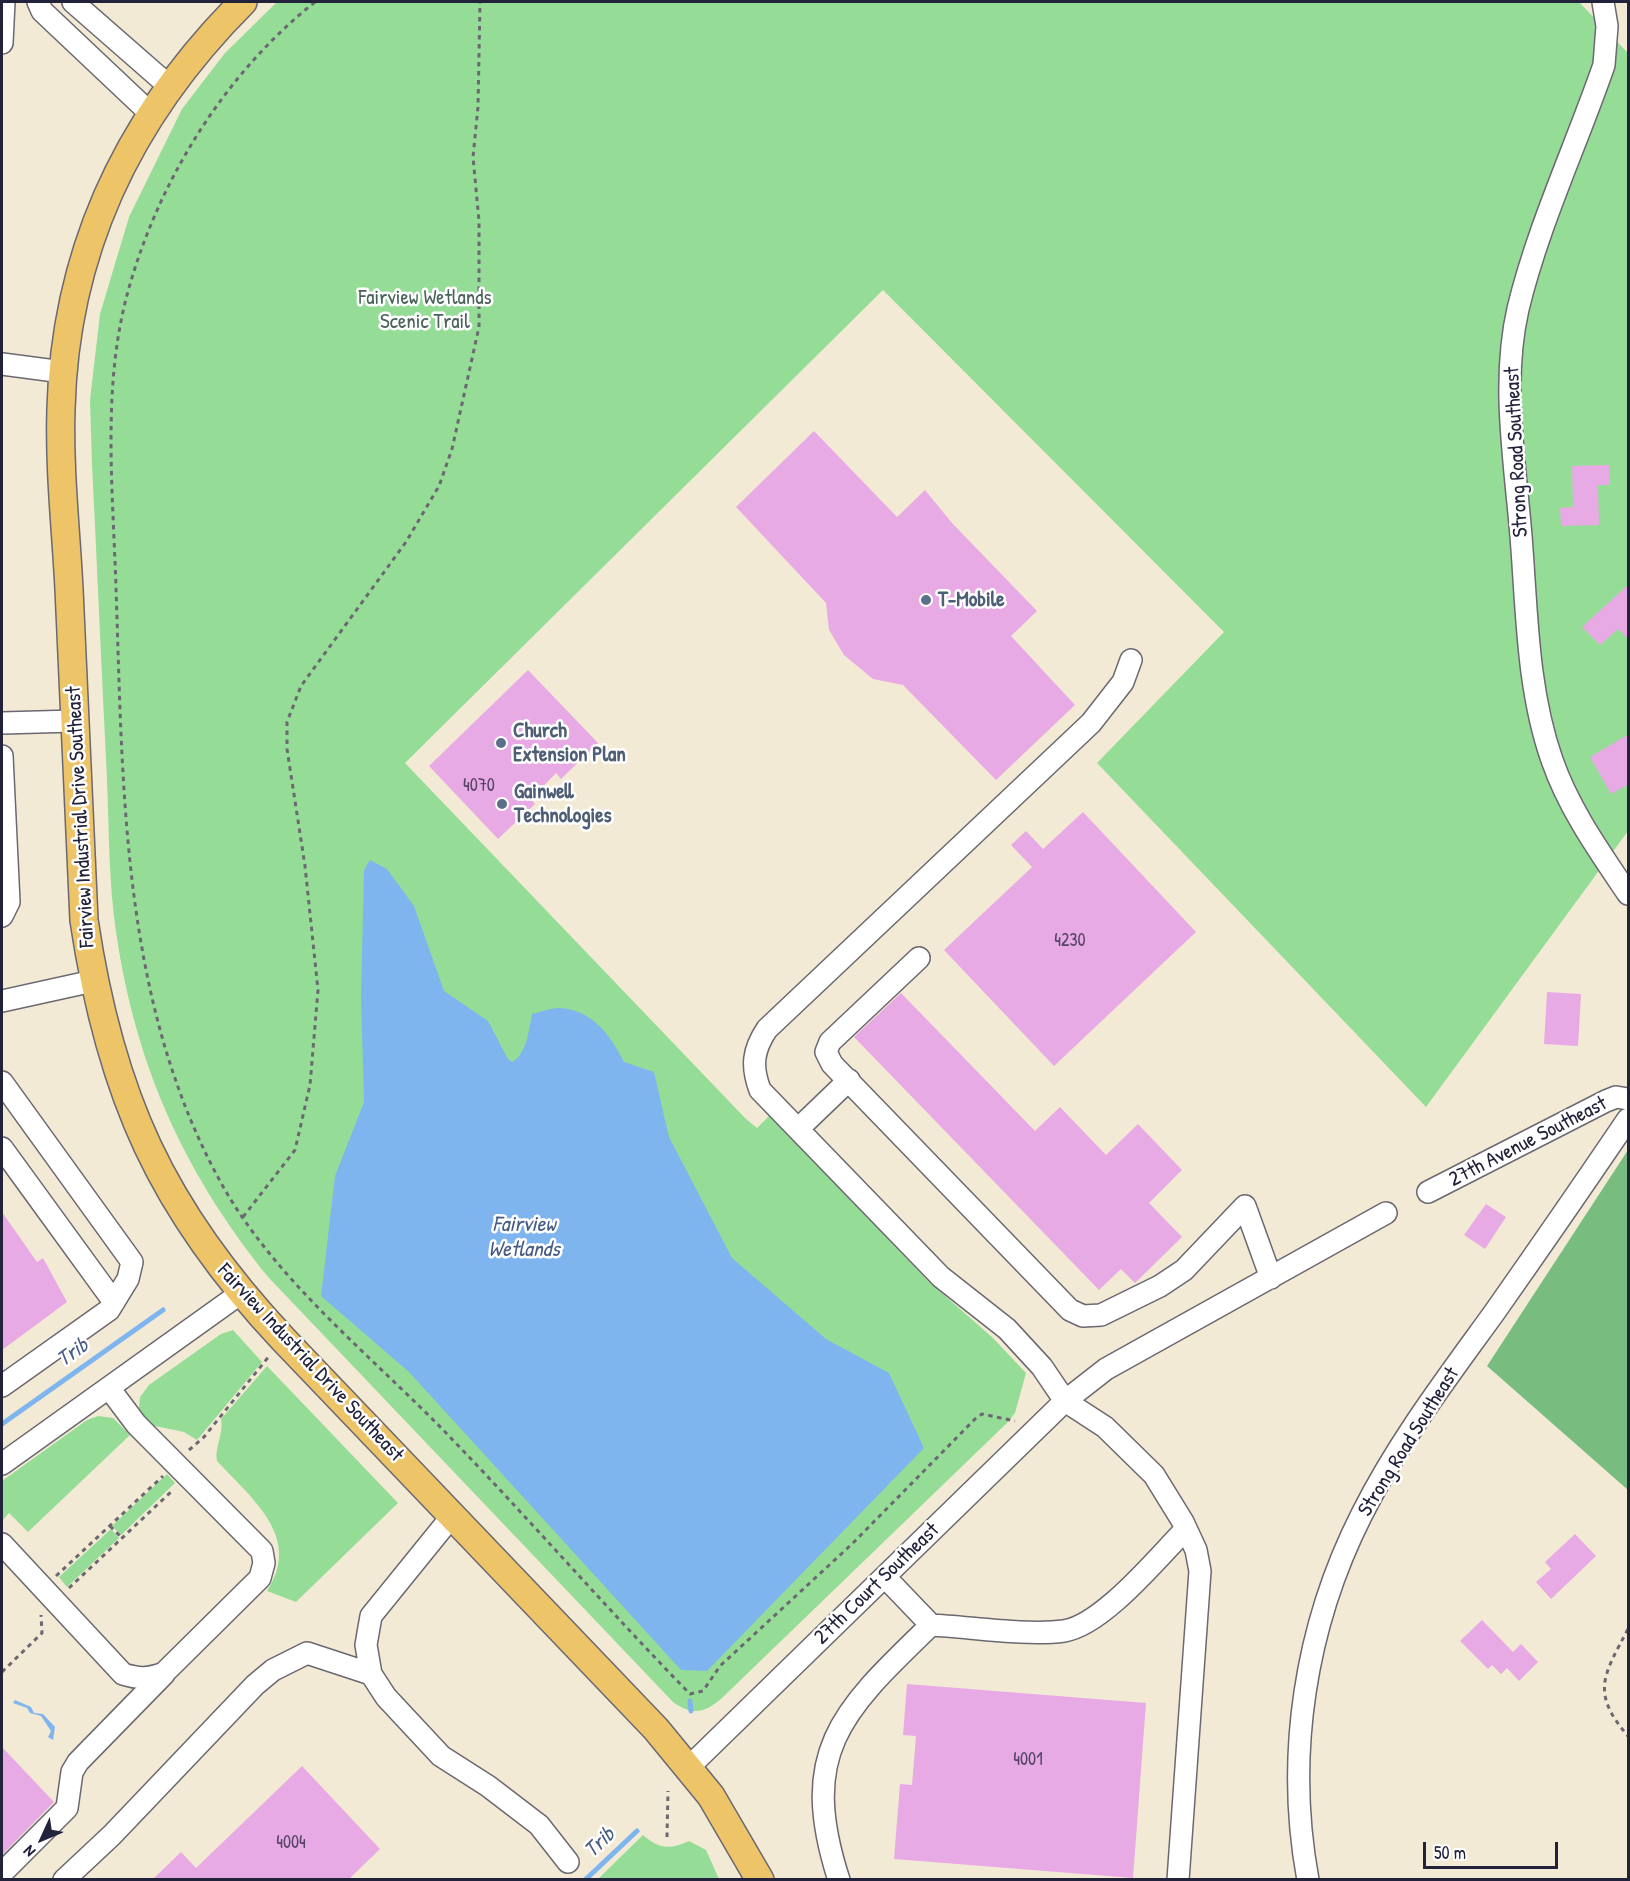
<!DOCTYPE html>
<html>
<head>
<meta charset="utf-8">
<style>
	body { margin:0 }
	#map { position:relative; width:1630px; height:1881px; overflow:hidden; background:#f3ead5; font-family:"Patrick Hand",sans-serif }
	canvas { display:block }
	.frame { position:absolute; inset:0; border:3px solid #22223b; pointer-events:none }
	.north { position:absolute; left:12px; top:1809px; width:60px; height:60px; -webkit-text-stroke:4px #fff; paint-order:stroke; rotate:226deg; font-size:16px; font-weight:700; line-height:24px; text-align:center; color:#22223b }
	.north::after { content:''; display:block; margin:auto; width:21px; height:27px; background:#22223b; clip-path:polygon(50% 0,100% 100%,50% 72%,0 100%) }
	.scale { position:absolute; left:1423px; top:1842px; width:135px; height:27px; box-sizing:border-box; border:3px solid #22223b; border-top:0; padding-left:8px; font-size:18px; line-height:21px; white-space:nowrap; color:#22223b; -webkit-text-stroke:4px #fff; paint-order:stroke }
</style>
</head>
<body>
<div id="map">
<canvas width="1630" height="1881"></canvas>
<div class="frame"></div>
<div class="north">N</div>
<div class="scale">50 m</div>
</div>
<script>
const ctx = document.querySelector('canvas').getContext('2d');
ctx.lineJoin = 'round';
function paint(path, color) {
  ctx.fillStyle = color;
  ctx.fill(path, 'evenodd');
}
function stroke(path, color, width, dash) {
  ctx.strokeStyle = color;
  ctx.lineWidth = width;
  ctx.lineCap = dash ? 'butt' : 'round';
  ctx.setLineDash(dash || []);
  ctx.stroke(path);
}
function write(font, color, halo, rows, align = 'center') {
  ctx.font = font + ' "Patrick Hand",sans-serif';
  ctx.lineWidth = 5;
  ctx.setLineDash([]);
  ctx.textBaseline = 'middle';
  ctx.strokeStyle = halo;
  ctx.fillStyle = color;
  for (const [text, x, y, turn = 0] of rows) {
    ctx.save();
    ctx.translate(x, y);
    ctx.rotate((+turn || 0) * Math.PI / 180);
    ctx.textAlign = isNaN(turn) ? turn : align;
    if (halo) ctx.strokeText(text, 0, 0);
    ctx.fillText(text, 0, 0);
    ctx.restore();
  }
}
paint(new Path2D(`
	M277,2H1579L1628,53V831L1426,1107L1097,763L1224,632L883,290L405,763L746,1119L757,1128L770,1115L927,1280L993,1338L1026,1373L1015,1413L1008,1422L722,1698C705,1713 692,1716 673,1702L269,1278C180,1168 132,1057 114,917C108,865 109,811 106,759C101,661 97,563 92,465L90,400L100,314L129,217L182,109L225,53Z
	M233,1330L262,1362L197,1440L184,1432L150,1425L139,1408L140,1397L149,1385L221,1334Z
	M267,1366L398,1503L296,1602L267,1591C303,1537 251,1498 217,1461C214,1448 224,1434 221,1419Z
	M98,1416L113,1418L130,1435L28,1532L9,1513L2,1521V1481L87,1420Z
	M167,1474L175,1483L121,1535L112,1526Z
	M111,1529L119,1538L67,1587L59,1577Z
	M643,1835C659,1849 670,1850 689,1841L706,1850L719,1879H598Z`), '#95dd97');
paint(new Path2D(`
	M1628,1150V1490L1487,1366Z`), '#78bc80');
paint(new Path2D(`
	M370,860L387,869L414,906L444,991L488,1021L508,1059L512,1062C527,1054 529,1029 532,1014C540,1012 551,1008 559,1008C592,1009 611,1036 624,1062L654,1072L669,1137L732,1258L826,1339L889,1373L924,1448L707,1671L681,1670L409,1372L321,1296L335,1176L364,1102L361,997L364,870Z
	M15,1700L31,1707L34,1713L43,1714L55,1727L53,1740L48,1737L51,1731L41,1716L30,1713L27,1708L13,1703Z`), '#7eb5ee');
stroke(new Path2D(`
	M2,1424L163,1310
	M690,1701L691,1711
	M585,1880L637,1831`), '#7eb5ee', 5);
paint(new Path2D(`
	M814,431L897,517L925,490L952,523L1037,611L1011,636L1075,705L996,780L903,685L873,679L844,655L829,630L826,603L736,507Z
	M1609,465L1610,485H1598L1599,525L1561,526L1560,508L1573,507L1572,466Z
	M1629,584V640L1618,629L1600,645L1582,627Z
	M528,670L598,743L561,779L556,773L531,799L535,804L498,839L429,766Z
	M1629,734V784L1611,794L1590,757Z
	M1083,812L1196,932L1054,1066L944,950L1032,867L1011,845L1026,831L1043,849Z
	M1547,992L1581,994L1578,1046L1544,1044Z
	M901,993L1035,1131L1060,1107L1106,1155L1138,1124L1182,1170L1149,1203L1182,1237L1135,1283L1121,1269L1099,1290L854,1037Z
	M1486,1204L1506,1217L1485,1249L1464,1235Z
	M2,1212L37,1262L43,1258L67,1302L2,1350Z
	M1575,1534L1596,1556L1551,1599L1536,1582L1551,1569L1545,1562Z
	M1482,1620L1513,1652L1521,1644L1538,1662L1519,1681L1507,1668L1501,1674L1492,1665L1488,1669L1460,1641Z
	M907,1684L1146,1703L1133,1878L894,1859L900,1784L912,1785L916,1736L903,1735Z
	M2,1747L54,1802L2,1855Z
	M302,1766L380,1849L348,1880H152L181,1852L196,1868Z`), '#e8aae5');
const minor = new Path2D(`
	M38,2L42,11L150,113
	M73,2L169,86
	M1603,2L1607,26L1604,65C1576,146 1538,226 1518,309C1501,383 1515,462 1521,536C1527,611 1527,689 1552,760C1569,809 1599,851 1628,894
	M2,43L4,2
	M2,364L63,372
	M1131,660L1123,682L1091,723L767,1029C753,1050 751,1066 760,1090L941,1277L1007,1329L1042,1367L1065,1401L1105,1427L1154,1475L1183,1522L1196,1550L1200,1571L1178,1880
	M2,723L75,721
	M2,756L9,902L2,916
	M919,958L830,1042L826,1052L832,1064L1070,1310L1083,1316L1101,1315L1160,1286L1184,1270L1245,1206L1271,1278
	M2,1001L93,981
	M2,1082L132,1262L128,1279L109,1310L2,1386
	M798,1129L849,1080
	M2,1148L114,1302
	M1428,1192L1606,1101L1616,1097L1628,1099
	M2,1464L241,1293
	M452,1516L371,1616L366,1645L371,1674L386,1697L441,1756L488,1786L539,1825L568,1862
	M2,1544L123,1674C139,1679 148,1679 164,1673L260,1578L264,1563L262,1551L136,1424L109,1388
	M885,1577L931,1625C971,1627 1026,1636 1064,1631C1103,1625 1158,1557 1186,1529
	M689,1767L1065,1401L1106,1369L1386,1213
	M2,1873L67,1808L72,1772L78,1762L164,1674
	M64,1880L112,1835L255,1685L273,1670L307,1653L371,1674
	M839,1880C797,1751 843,1710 931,1625
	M1308,1880C1285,1756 1305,1626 1362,1514C1398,1442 1447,1378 1494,1313C1539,1249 1584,1184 1628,1119`);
const major = new Path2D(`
	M243,2C131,114 65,248 61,409C59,469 66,530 69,589C74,700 79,810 84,920C110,1095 162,1210 283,1339L656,1729L711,1796L760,1880`);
stroke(minor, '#6b6871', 24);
stroke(major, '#6b6871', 30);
stroke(new Path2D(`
	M315,2C224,74 157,183 127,295C102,389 113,491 116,588C123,789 121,1000 220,1181C274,1280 372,1356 449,1436C531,1521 608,1610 690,1694L703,1691L720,1666L852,1544L975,1419L982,1414L1015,1421
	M243,1217L295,1150L310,1085L318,990L305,866L287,749V722L301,686L406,542L439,486L452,449L479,327V221L473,157L478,107L480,2
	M189,1450L204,1437L270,1355
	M110,1526L122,1538
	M56,1576L163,1476
	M69,1588L173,1490
	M1628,1629C1604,1675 1590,1692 1628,1736
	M2,1672L42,1633L41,1615
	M667,1837L668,1791`), '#6b6871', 3, [4.5, 4.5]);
stroke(minor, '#fff', 21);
stroke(major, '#eec469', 27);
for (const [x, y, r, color] of [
	[926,600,6,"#5c6f8a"],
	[501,743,6,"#5c6f8a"],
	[502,804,6,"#5c6f8a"]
]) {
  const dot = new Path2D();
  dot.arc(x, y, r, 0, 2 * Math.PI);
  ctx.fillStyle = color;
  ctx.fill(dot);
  stroke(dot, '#fff', 2);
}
write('18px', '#544466', null, [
	["4070",479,786],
	["4230",1070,941],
	["4001",1028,1760],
	["4004",291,1843]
]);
write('21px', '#4a635b', '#fff', [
	["Fairview Wetlands",425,298],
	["Scenic Trail",425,322]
]);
write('21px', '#22223b', '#fff', [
	["Strong Road Southeast",1517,452,-93],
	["Fairview Industrial Drive Southeast",81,817,-93],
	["27th Avenue Southeast",1528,1142,-27],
	["Fairview Industrial Drive Southeast",310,1363,47],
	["Strong Road Southeast",1409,1442,-58],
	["27th Court Southeast",877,1584,-44]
]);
write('bold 21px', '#4e5e75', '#fff', [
	["T-Mobile",938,600],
	["Church",513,731],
	["Extension Plan",513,755],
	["Gainwell",514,792],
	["Technologies",514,816]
], 'left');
write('italic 22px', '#475d83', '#fff', [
	["Fairview",524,1225],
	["Wetlands",524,1250],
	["Trib",73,1353,-35],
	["Trib",600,1843,-44]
]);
</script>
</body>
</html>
